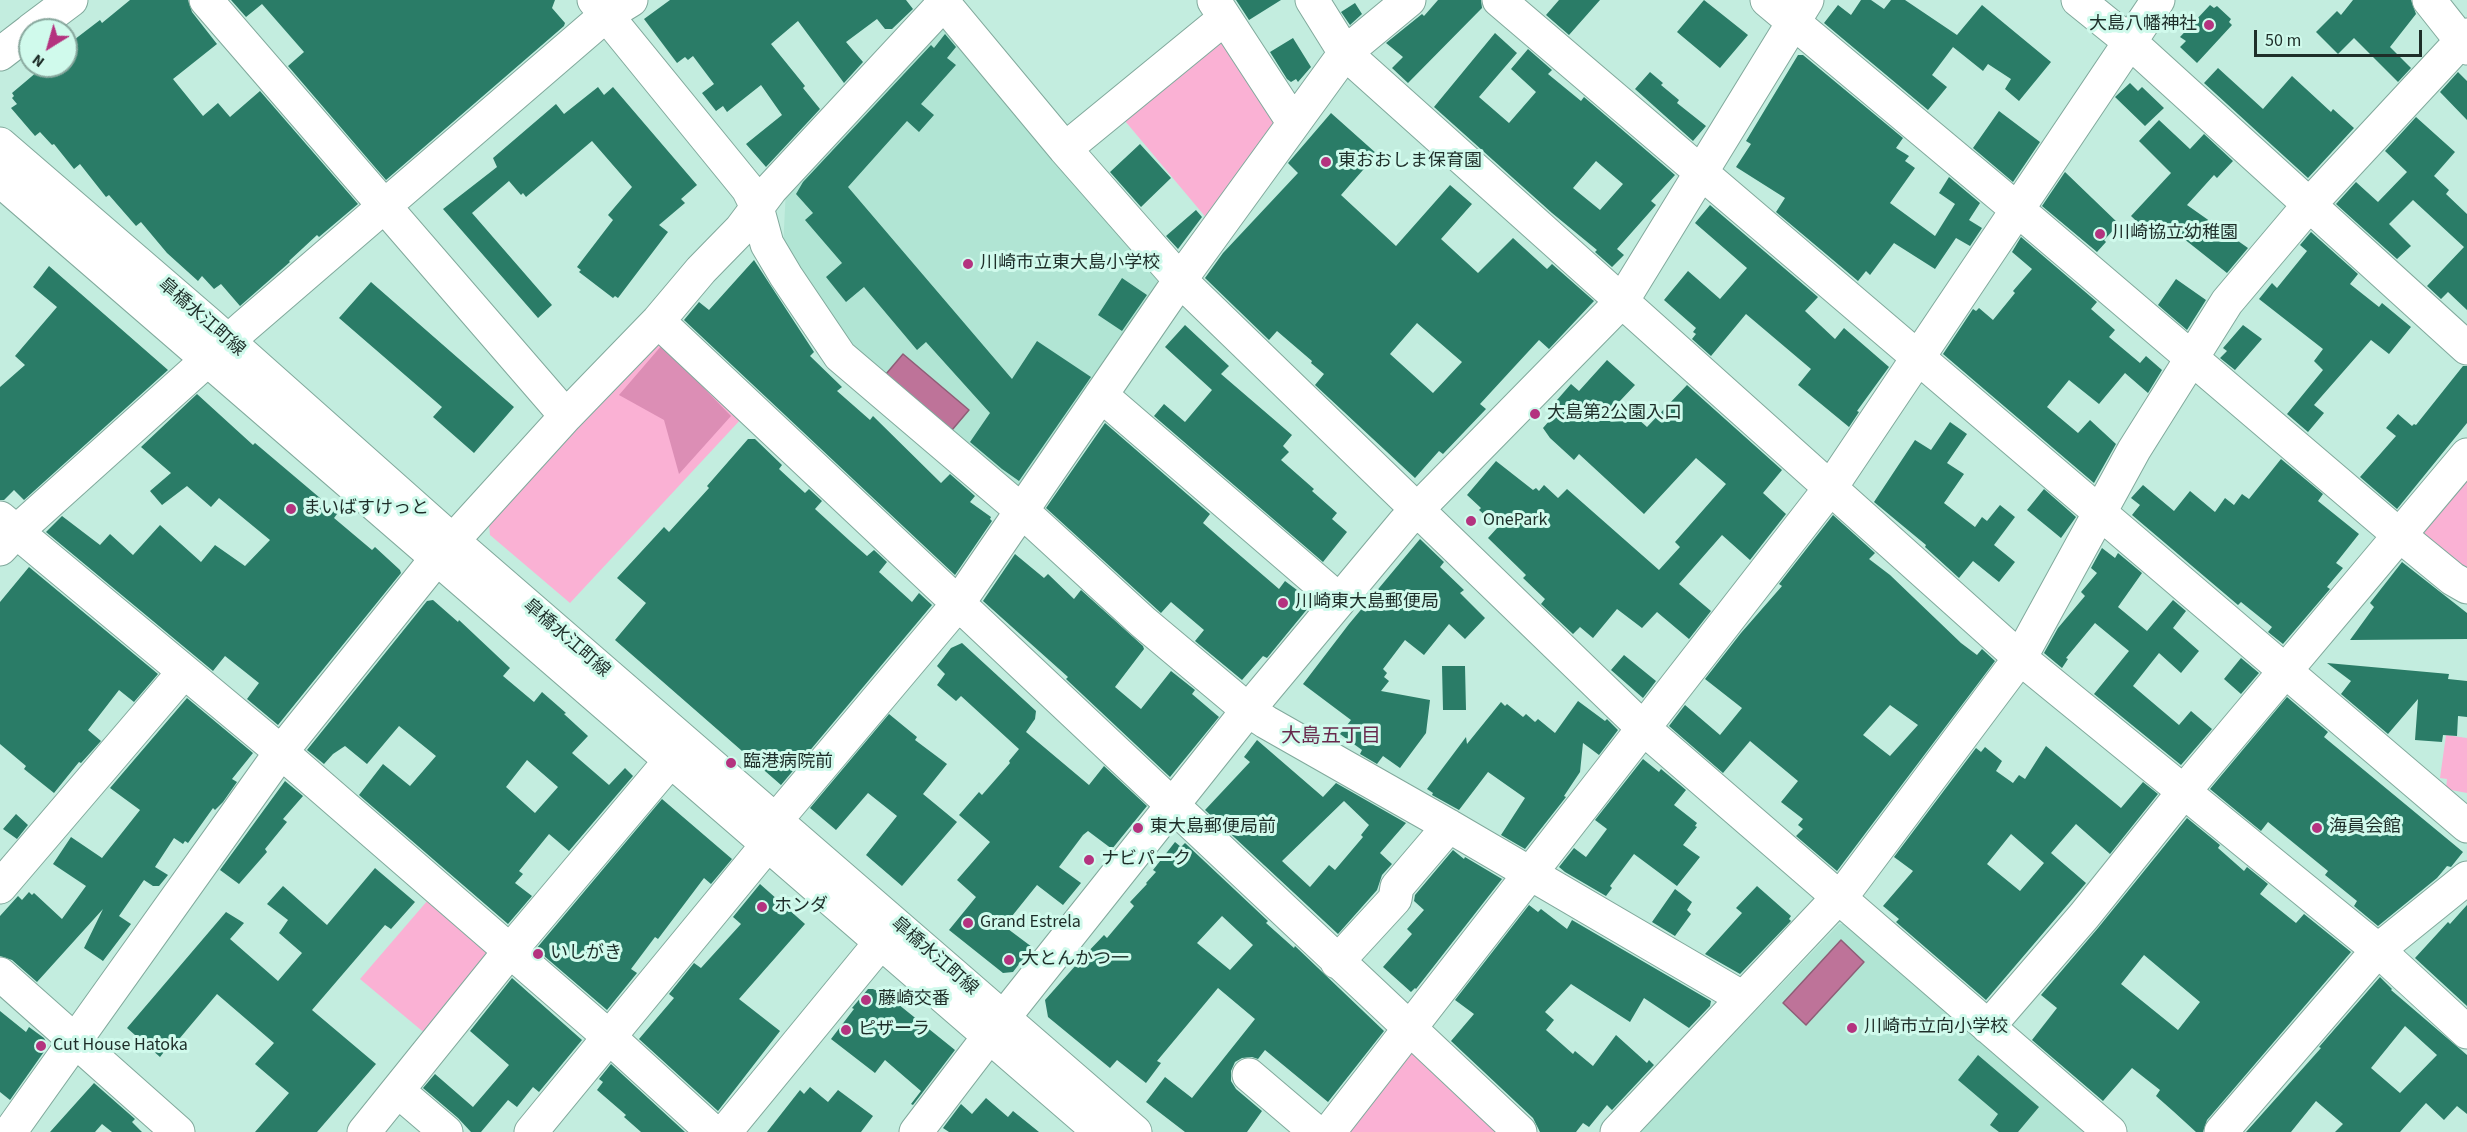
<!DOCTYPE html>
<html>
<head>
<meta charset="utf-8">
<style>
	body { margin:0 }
	#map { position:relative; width:2467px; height:1132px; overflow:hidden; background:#c3eddf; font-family:"Source Sans 3",sans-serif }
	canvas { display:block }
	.north { position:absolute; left:18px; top:18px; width:60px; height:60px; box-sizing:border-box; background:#d0faec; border:2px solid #89a89e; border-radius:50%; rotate:217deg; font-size:16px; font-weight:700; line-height:24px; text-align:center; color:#1e2e29 }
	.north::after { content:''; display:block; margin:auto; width:21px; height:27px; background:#b4337f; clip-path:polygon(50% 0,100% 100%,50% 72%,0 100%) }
	.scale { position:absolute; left:2254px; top:30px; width:168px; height:27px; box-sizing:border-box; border:3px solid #1e2e29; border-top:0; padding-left:8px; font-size:18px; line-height:21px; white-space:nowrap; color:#1e2e29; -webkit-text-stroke:4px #d0faec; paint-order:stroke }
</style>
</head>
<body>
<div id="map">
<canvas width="2467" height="1132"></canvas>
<div class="north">N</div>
<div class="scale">50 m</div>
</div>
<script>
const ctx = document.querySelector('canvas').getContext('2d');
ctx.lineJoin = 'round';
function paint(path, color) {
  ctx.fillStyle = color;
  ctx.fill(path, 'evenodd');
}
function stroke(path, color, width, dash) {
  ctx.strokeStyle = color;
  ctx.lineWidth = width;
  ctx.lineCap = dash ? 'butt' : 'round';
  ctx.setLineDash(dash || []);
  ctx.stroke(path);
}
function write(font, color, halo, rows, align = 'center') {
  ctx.font = font + ' "Source Sans 3","Noto Sans JP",sans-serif';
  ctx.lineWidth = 6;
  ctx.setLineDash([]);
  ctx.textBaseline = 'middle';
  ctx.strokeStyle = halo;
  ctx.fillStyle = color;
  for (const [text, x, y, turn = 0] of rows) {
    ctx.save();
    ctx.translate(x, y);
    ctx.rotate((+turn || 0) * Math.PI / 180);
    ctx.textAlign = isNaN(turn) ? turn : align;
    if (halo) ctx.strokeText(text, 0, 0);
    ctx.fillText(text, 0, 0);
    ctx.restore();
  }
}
paint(new Path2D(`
	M934,26L945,28L1156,278L1160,289L1016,493L851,352L783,249L786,188Z
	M1839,924H1847L2084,1132H1640Z`), '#b1e5d4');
paint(new Path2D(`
	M1222,33L1283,121L1208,220L1120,115Z
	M653,342H665L742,418L570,603L490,535L489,525Z
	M2467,474V578L2422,536L2425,525Z
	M2446,735L2467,738V793L2446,789L2447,779L2440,778Z
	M428,900L495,957L427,1035L360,979Z
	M1409,1052H1420L1505,1132H1345Z`), '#fab1d4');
paint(new Path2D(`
	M662,345L731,416L679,474L664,420L619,395Z`), '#dc8eb5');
const water = new Path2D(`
	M903,354L969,410L952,430L886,374Z
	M1841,940L1864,962L1806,1025L1783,1003Z`);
paint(water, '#be7399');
stroke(water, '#8e5e77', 1.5);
paint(new Path2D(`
	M130,0H188L192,12L217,44L173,79L203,116L218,103L230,117L260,91L358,204L319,237L317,235L289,261L290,262L240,306L221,284L214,289L202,276L198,281L167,253L141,222L136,226L109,195L106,197L80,164L74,169L54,144L52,145L40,132L35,136L11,108L17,104L12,98L14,96L12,93L44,66H66V46L100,20L102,23Z
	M231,0H555L552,8L565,23L564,26L386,180L288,66L304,52L262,4L246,17Z
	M670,0H906L913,9L892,29H885L877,19L846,42L863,62L844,83L798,21L771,44L805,86L803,88L820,109L766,167L746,144L782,115L761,85L727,112L723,106L716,111L702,93L714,84L693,56L688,60L685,57L677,63L644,19Z
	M1236,0H1281L1249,20Z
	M1438,0H1481L1482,8L1408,83L1392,68L1403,57L1386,43L1422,14L1424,16Z
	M1559,0H1600L1569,35L1546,15Z
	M1704,0L1748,35L1720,68L1677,32Z
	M1861,0H1871L1884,9L1891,0H1905L1957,35L1982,5L2051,62L2019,101L2005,89L2011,79L1988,64L1983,71L1953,47L1932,75L1947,87L1928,110L1824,23L1838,5L1851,15Z
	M2353,0H2411L2416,14L2390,47L2411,68L2398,82L2354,38L2338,54L2316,32L2337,11L2341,15Z
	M1355,3L1362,14L1350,25L1341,12Z
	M2210,5L2214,8L2217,6L2231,19L2229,22L2232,25L2197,63L2180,47L2186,41L2180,37Z
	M1495,33L1517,53L1479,97L1509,123L1536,92L1511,69L1528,49L1552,70L1548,74L1581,101L1584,97L1675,175L1651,201L1656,205L1617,249L1624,255L1612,267L1595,252L1597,250L1552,213L1434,107ZM1596,161L1623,184L1600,210L1573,188Z
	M945,34L956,47L947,58L956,65L921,104L934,115L919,132L907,121L848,187L1012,379L1037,341L1091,377L1019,481L1002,469L970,442L990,413L926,342L917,350L864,287L846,302L826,277L842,263L805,220L813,213L796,194L803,182L931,45L934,48Z
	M1293,38L1311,67L1298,82L1296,79L1291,82L1287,79L1270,52Z
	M1798,55H1803L1903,138L1896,148L1909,156L1905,161L1915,168L1890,203L1935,236L1955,204L1939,193L1949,177L1980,203L1969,220L1982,228L1970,246L1956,238L1935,269L1894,243L1870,275L1866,271L1858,281L1776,212L1785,198L1736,167L1751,144L1746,141Z
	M2218,68L2263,109L2292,76L2331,112L2333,109L2354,128L2308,178L2204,83Z
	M1650,72L1663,83L1661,85L1679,100L1677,103L1706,126L1693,141L1635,89Z
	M2458,72L2467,81V120L2440,92Z
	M2130,83L2138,91L2142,87L2164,108L2145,126L2115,97Z
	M598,87L604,95L613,87L697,185L681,199L685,203L659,225L668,232L618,298L615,296L613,298L579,272L581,270L577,267L613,220L608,215L632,187L592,141L526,197L523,193L521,195L509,181L472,213L552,305L538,318L443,209L497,167L493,158L556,104L564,114Z
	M1999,111L2040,142L2013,182L1973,148Z
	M1331,113L1377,154L1341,195L1396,246L1450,185L1472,204L1441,239L1478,273L1513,238L1547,269L1552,264L1594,301L1549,349L1539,340L1480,404L1486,409L1443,454L1439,451L1415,478L1315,385L1324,374L1311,363L1312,361L1277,331L1269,340L1205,278L1223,253L1298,173L1288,163ZM1417,323L1462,362L1433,393L1390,354Z
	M2416,117L2455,152L2434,176L2449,190L2446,194L2467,214V310L2448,292L2441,299L2427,286L2464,247L2413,200L2389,224L2411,246L2397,259L2336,204L2356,182L2378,202L2407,172L2385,151Z
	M2159,120L2190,149L2204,134L2233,161L2217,178L2214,175L2187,205L2248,248L2227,273L2164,223L2152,236L2131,216L2171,173L2139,141Z
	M1140,144L1171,178L1141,207L1110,172Z
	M2065,172L2119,224L2104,240L2106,242L2097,252L2042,206Z
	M1710,205L1818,297L1805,311L1835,339L1844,328L1889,367L1857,411L1859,412L1849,427L1798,385L1811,369L1746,314L1711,356L1692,339L1696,334L1693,332L1696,328L1664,300L1688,271L1720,299L1747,268L1695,223Z
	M1196,210L1202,217L1178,249L1166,236Z
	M2311,232L2358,274L2350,284L2379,307L2382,303L2411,327L2389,354L2371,340L2314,405L2324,413L2308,432L2287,414L2323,370L2314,361L2323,349L2259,299L2272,283L2277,288L2307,251L2300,245Z
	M2021,237L2097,302L2091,309L2115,330L2109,337L2140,363L2146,356L2162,370L2148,393L2125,373L2099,404L2069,380L2047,407L2078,433L2090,420L2116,444L2094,483L1943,354L1973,309L1976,311L1979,308L1993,320L2015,293L2013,291L2032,269L2012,252Z
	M754,260L814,352L810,356L842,387L837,391L870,420L873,416L941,483L950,474L975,496L970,502L991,517L990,519L992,521L955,575L684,320L699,302L709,310Z
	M49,266L168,370L24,500L14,490L4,500H0V387L25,365L15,356L57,307L33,287Z
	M1122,278L1147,295L1122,331L1098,315Z
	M2176,279L2206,300L2187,330L2158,305Z
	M371,282L514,407L474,453L433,417L442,407L339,318Z
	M1185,325L1229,366L1221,374L1292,435L1283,446L1289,452L1281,460L1314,489L1312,491L1337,513L1332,519L1347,532L1323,562L1154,416L1164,404L1185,422L1212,390L1165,347Z
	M2243,325L2262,339L2235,370L2220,358L2227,351L2223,348Z
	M1607,360L1635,385L1619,402L1647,427L1687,385L1782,470L1763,493L1786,514L1750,560L1722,535L1679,584L1711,611L1689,639L1657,612L1642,628L1617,609L1593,638L1580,627L1573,634L1541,604L1545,599L1523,578L1526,575L1488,538L1498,527L1479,510L1481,508L1467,495L1496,461L1533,490L1536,488L1539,491L1544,485L1558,498L1567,489L1659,570L1680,547L1675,542L1726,484L1696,458L1644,514L1579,454L1574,460L1550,438L1543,428L1556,413L1550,408L1571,384L1579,391Z
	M2463,366H2467V423L2397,509L2360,477L2396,436L2386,428L2398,414L2412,426L2414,424L2416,425Z
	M197,394L253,445L255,443L320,498L337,514L334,518L372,550L375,547L400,570L401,573L278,725L247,699L259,683L225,656L213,671L46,532L62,516L100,545L110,534L133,555L160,525L201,562L215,545L245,566L270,540L219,498L211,507L187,486L162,505L150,491L171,473L141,447Z
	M1950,422L1967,434L1947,463L1964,474L1944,503L1975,527L1982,517L1987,521L2000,505L2015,517L1994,545L2015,562L1999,582L1973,561L1959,578L1925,547L1926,545L1874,502L1915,440L1931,450Z
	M1105,423L1210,514L1203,523L1228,545L1279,589L1285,581L1313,602L1267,658L1263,656L1242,680L1195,641L1204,630L1171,602L1161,613L1046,508Z
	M748,439H755L782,465L779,469L805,493L809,489L822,501L815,509L850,541L867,556L874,550L887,562L879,572L912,602L919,593L932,605L781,785L615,640L646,603L617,578L664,527L669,532L709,488L707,486Z
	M2281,459L2323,494L2318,501L2359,534L2336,563L2343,568L2327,587L2330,589L2283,644L2268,632L2272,627L2241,602L2238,605L2132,515L2140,505L2131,498L2143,485L2174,511L2190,491L2215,512L2225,498L2234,505L2242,494L2249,499Z
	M2044,489L2076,517L2061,538L2027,510Z
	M1833,515L1875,553L1869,559L1890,575L1961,643L1977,655L1982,649L1995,661L1837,871L1796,836L1803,829L1798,825L1803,819L1781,802L1798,781L1750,741L1723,773L1669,726L1685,705L1720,735L1742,708L1705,679L1741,633L1782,586L1779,584ZM1890,705L1918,725L1890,756L1863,735Z
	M1420,539L1444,562L1440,567L1464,590L1460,593L1485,618L1465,639L1449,624L1424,655L1405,640L1383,669L1387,673L1384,677L1389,681L1381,691L1430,700L1426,733L1400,768L1383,756L1377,764L1360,754L1362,750L1340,734L1351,720L1303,684L1349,624Z
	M2102,548L2115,558L2118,553L2142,573L2118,607L2147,631L2173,600L2186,611L2173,628L2199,651L2181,673L2159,653L2133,686L2179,725L2191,711L2212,729L2181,765L2094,694L2129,651L2095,623L2066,658L2068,659L2062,668L2044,653L2058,628L2085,596L2081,592L2097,573L2091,568Z
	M1015,554L1044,578L1048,574L1074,599L1081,590L1143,646L1144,649L1115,687L1141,709L1171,671L1195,690L1192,694L1219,717L1170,777L1066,679L1068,677L983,601Z
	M2402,562L2467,613V639L2350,640L2374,607L2370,603Z
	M29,567L158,674L134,702L119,690L88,730L101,741L81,763L79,762L54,793L24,769L26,766L0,744V602Z
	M433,600L458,622L459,620L510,668L503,676L534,702L542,692L566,713L564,714L588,736L572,753L609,785L625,768L633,776L569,851L549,834L519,871L523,874L515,883L532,896L508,924L359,795L383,764L410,786L436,756L399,726L367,764L345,746L333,754L324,764L307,750L427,601ZM527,760L558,787L535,813L506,787Z
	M962,643L1036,711L1035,719L1026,732L1089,785L1104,766L1147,806L1112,849L1088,831L1083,835L1059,867L1081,883L1063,905L1037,885L1004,926L1032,947L1013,972L1003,973L949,930L976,897L957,880L990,842L959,815L979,792L982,795L1010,763L1009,761L1019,749L961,696L956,701L937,685L945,674L937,666L951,648Z
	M1624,655L1656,681L1643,698L1611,670Z
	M2241,658L2259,673L2241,694L2224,679Z
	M2327,663L2449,674L2448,679L2467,681V717L2458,716L2457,736L2443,735L2442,742L2415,740L2418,699L2388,734L2341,694L2351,681Z
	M1442,666H1465L1466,710H1443Z
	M2287,697L2328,732L2324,737L2463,852L2451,867L2447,866L2437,878L2378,926L2354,906L2357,901L2325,875L2328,871L2268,822L2261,831L2210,789Z
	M187,698L253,753L232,779L237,782L223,802L215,810L213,808L188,843L185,841L183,844L174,838L155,867L168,875L159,886H153L144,880L119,916L131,924L103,961L84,948L103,909L37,982L12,960L0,956V916L18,896L22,900L29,892L32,895L34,893L62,919L86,886L53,864L71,837L102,858L140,810L110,788Z
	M1578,701L1605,721L1607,719L1618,730L1599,755L1583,743L1580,772L1564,796L1566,797L1525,849L1501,835L1525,798L1488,772L1459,810L1432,795L1433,793L1427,789L1466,737L1467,744L1501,702L1505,706L1507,704L1523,717L1526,714L1535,722L1538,719L1555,733Z
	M889,714L917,737L915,740L947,764L923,794L957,822L902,886L866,855L897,816L868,793L836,830L810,808Z
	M1257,740L1323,797L1336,783L1406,823L1380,853L1392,864L1382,875L1377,890L1338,934L1205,810L1250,762L1244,757ZM1344,801L1369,825L1361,835L1363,837L1335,870L1329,865L1310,887L1282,861Z
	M2046,746L2121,808L2143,782L2158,794L2110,854L2076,824L2051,853L2086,883L1986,1000L1896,922L1899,919L1883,906L1913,871L1894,857L1976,748L1981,752L1985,747L2002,761L1996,771L2013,783L2019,775L2025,779ZM2011,834L2044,863L2020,891L1987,864Z
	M1643,759L1659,772L1661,769L1686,790L1674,805L1697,823L1695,826L1697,827L1683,845L1700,857L1677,886L1634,854L1610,886L1612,888L1606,896L1565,872L1559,867L1574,848L1586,857L1607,829L1595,820Z
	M285,781L303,796L283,819L287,822L265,849L267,852L239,884L220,870Z
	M662,799L732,859L711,884L704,878L658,939L655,937L631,969L637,973L607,1010L536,949Z
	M16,814L28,825L17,839L3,829Z
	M2187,818L2220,845L2218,848L2244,871L2247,867L2268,884L2260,894L2296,923L2304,914L2351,952L2207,1120L2203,1132H2196L2173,1111L2156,1096L2160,1090L2132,1068L2103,1101L2032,1040L2057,1008L2041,995L2098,928ZM2144,955L2200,1002L2178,1030L2121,984Z
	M1175,842L1181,847L1185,843L1268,921L1266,923L1294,948L1295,946L1384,1031L1328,1102L1265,1050L1258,1059L1252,1057L1242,1058L1235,1062L1231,1071V1081L1236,1089L1262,1111L1247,1132H1185L1146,1102L1165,1077L1192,1098L1255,1019L1218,988L1157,1061L1161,1063L1146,1083L1117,1060L1110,1068L1048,1017L1045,1000L1084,956L1104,935L1107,938L1134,906L1130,902L1147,884L1146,883L1156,872L1153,870ZM1222,916L1253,945L1230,970L1197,943Z
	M1453,850L1464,859L1465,857L1502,879L1416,989L1415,988L1411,992L1383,967L1412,934L1407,929L1424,910L1414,901L1415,895Z
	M375,868L415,902L391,929L385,925L312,1010L376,1064L317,1132H255L289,1093L255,1064L274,1043L217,994L169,1051L167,1048L160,1057L127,1028L226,912L244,923L230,939L278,981L302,953L279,933L288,920L267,904L283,886L327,925Z
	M760,884L805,924L739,999L780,1031L718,1111L639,1039L674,998L669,994L694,963L701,968L741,924L733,917Z
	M1757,886L1791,916L1789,919L1791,921L1740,974L1705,954L1742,913L1736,908Z
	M1675,889L1692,902L1687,910L1691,914L1675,936L1652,922Z
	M1529,905L1538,912L1541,909L1567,929L1572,920L1711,1001L1710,1006L1689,1028L1644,998L1630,1022L1571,984L1545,1012L1554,1020L1546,1030L1573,1054L1575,1051L1593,1066L1616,1035L1647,1063L1649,1060L1654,1065L1612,1110L1607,1105L1589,1127L1583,1123L1576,1132H1540L1533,1118L1451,1041L1474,1014L1455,1000Z
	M2467,905V1006L2415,958L2448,922L2450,924Z
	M2380,977L2392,989L2391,990L2467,1055V1114L2457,1106L2444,1120L2426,1103L2400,1132H2335L2343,1124L2316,1101L2291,1132H2246L2321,1048L2319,1047ZM2405,1026L2437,1055L2400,1093L2371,1068Z
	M512,978L582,1040L539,1092L533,1087L517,1107L508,1100L481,1132H471L458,1118L423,1088L435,1074L473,1107L509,1065L470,1031Z
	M868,989H873L888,996L955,1050L913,1105L911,1104L921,1091L885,1060L875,1073L831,1039L854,1009L852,1008Z
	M0,1011L26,1032L29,1027L44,1038L48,1046L10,1100L0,1092Z
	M1978,1055L2039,1107L2018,1132H1999L1990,1125L1998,1114L1958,1080Z
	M611,1064L685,1132H641L624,1117L626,1115L597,1090L603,1082L599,1079Z
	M94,1083L135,1119L132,1122L142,1132H112L102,1124L95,1132H50Z
	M810,1087L828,1102L838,1090L873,1116L861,1132H767L800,1090L804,1094Z
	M986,1098L1008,1117L1013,1111L1039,1132H949L943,1128L961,1104L972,1114Z`), '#2a7c67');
const minor = new Path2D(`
	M206,0L566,416
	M594,0L748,189L757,207L767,244L786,276L840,356L1022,511L1143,622L1248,710L1266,722L1449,826L1743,998
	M941,0L1065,149L1180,280L1401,494L1643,728L2110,1132
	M1312,0L1345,53L2020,658L2378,950L2467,1032
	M1499,0L2467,826
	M1767,0L2031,221L2392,529L2453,579L2467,587
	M2078,0L2130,42L2467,348
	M2429,0L2467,48
	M1214,1L1293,122
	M31,30L71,0
	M0,54L30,31
	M0,144L210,325L453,541L1135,1132
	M1065,149L1225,18
	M0,180L1100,1132
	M658,321L1520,1132
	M1101,395L1339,600
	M0,518L281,752L608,1036L713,1132
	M0,549L16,532L244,327L605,16L631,0
	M776,820L957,605L1180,280L1345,53L1409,0
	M0,887L183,673
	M1337,962L1395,899L1397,887L1449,826
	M0,974L178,1132
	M1988,1027L2084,916L2190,784L2467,455
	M1249,1075L1316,1132
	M398,1091L446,1132
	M10,1132L281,752L437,558L566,416L658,321L701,270L741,229L771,189L944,3
	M364,1132L509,952L671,760
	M531,1132L768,844
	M725,1132L895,925
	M916,1132L1004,1017L1248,710L1404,523L1622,301L1807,0
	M1329,1132L1831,487L2158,0
	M1617,1132L1850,885L2020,658L2134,450L2227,302L2309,205L2467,35
	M2221,1132L2378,950L2467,878`);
stroke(minor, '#81a99c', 35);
stroke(minor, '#fff', 33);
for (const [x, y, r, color] of [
	[2209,25,6,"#b4337f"],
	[1326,162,6,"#b4337f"],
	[2100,234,6,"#b4337f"],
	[968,264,6,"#b4337f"],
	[1535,414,6,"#b4337f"],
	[291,509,6,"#b4337f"],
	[1471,521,6,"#b4337f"],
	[1283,603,6,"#b4337f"],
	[731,763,6,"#b4337f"],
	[1138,828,6,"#b4337f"],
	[2317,828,6,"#b4337f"],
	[1089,860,6,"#b4337f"],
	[762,907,6,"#b4337f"],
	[968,923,6,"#b4337f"],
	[538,954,6,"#b4337f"],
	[1009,960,6,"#b4337f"],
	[866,1000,6,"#b4337f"],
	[1852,1028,6,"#b4337f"],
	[846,1030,6,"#b4337f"],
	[41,1046,6,"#b4337f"]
]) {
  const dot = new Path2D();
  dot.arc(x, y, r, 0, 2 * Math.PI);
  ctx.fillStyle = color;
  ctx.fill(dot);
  stroke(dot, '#d0faec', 2);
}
write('18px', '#1e2e29', '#d0faec', [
	["大島八幡神社",2197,25,"right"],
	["東おおしま保育園",1338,162],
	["川崎協立幼稚園",2112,234],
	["川崎市立東大島小学校",980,264],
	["大島第2公園入口",1547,414],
	["まいばすけっと",303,509],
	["OnePark",1483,521],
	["川崎東大島郵便局",1295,603],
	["臨港病院前",743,763],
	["東大島郵便局前",1150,828],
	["海員会館",2329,828],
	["ナビパーク",1101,860],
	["ホンダ",774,907],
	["Grand Estrela",980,923],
	["いしがき",550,954],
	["大とんかつ一",1021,960],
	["藤崎交番",878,1000],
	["川崎市立向小学校",1864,1028],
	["ピザーラ",858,1030],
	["Cut House Hatoka",53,1046]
], 'left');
write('18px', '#1e2e29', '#d0faec', [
	["皐橋水江町線",201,318,41],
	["皐橋水江町線",566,639,41],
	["皐橋水江町線",934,957,41]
]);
write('20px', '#68294c', '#d0faec', [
	["大島五丁目",1331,738]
]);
</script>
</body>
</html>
